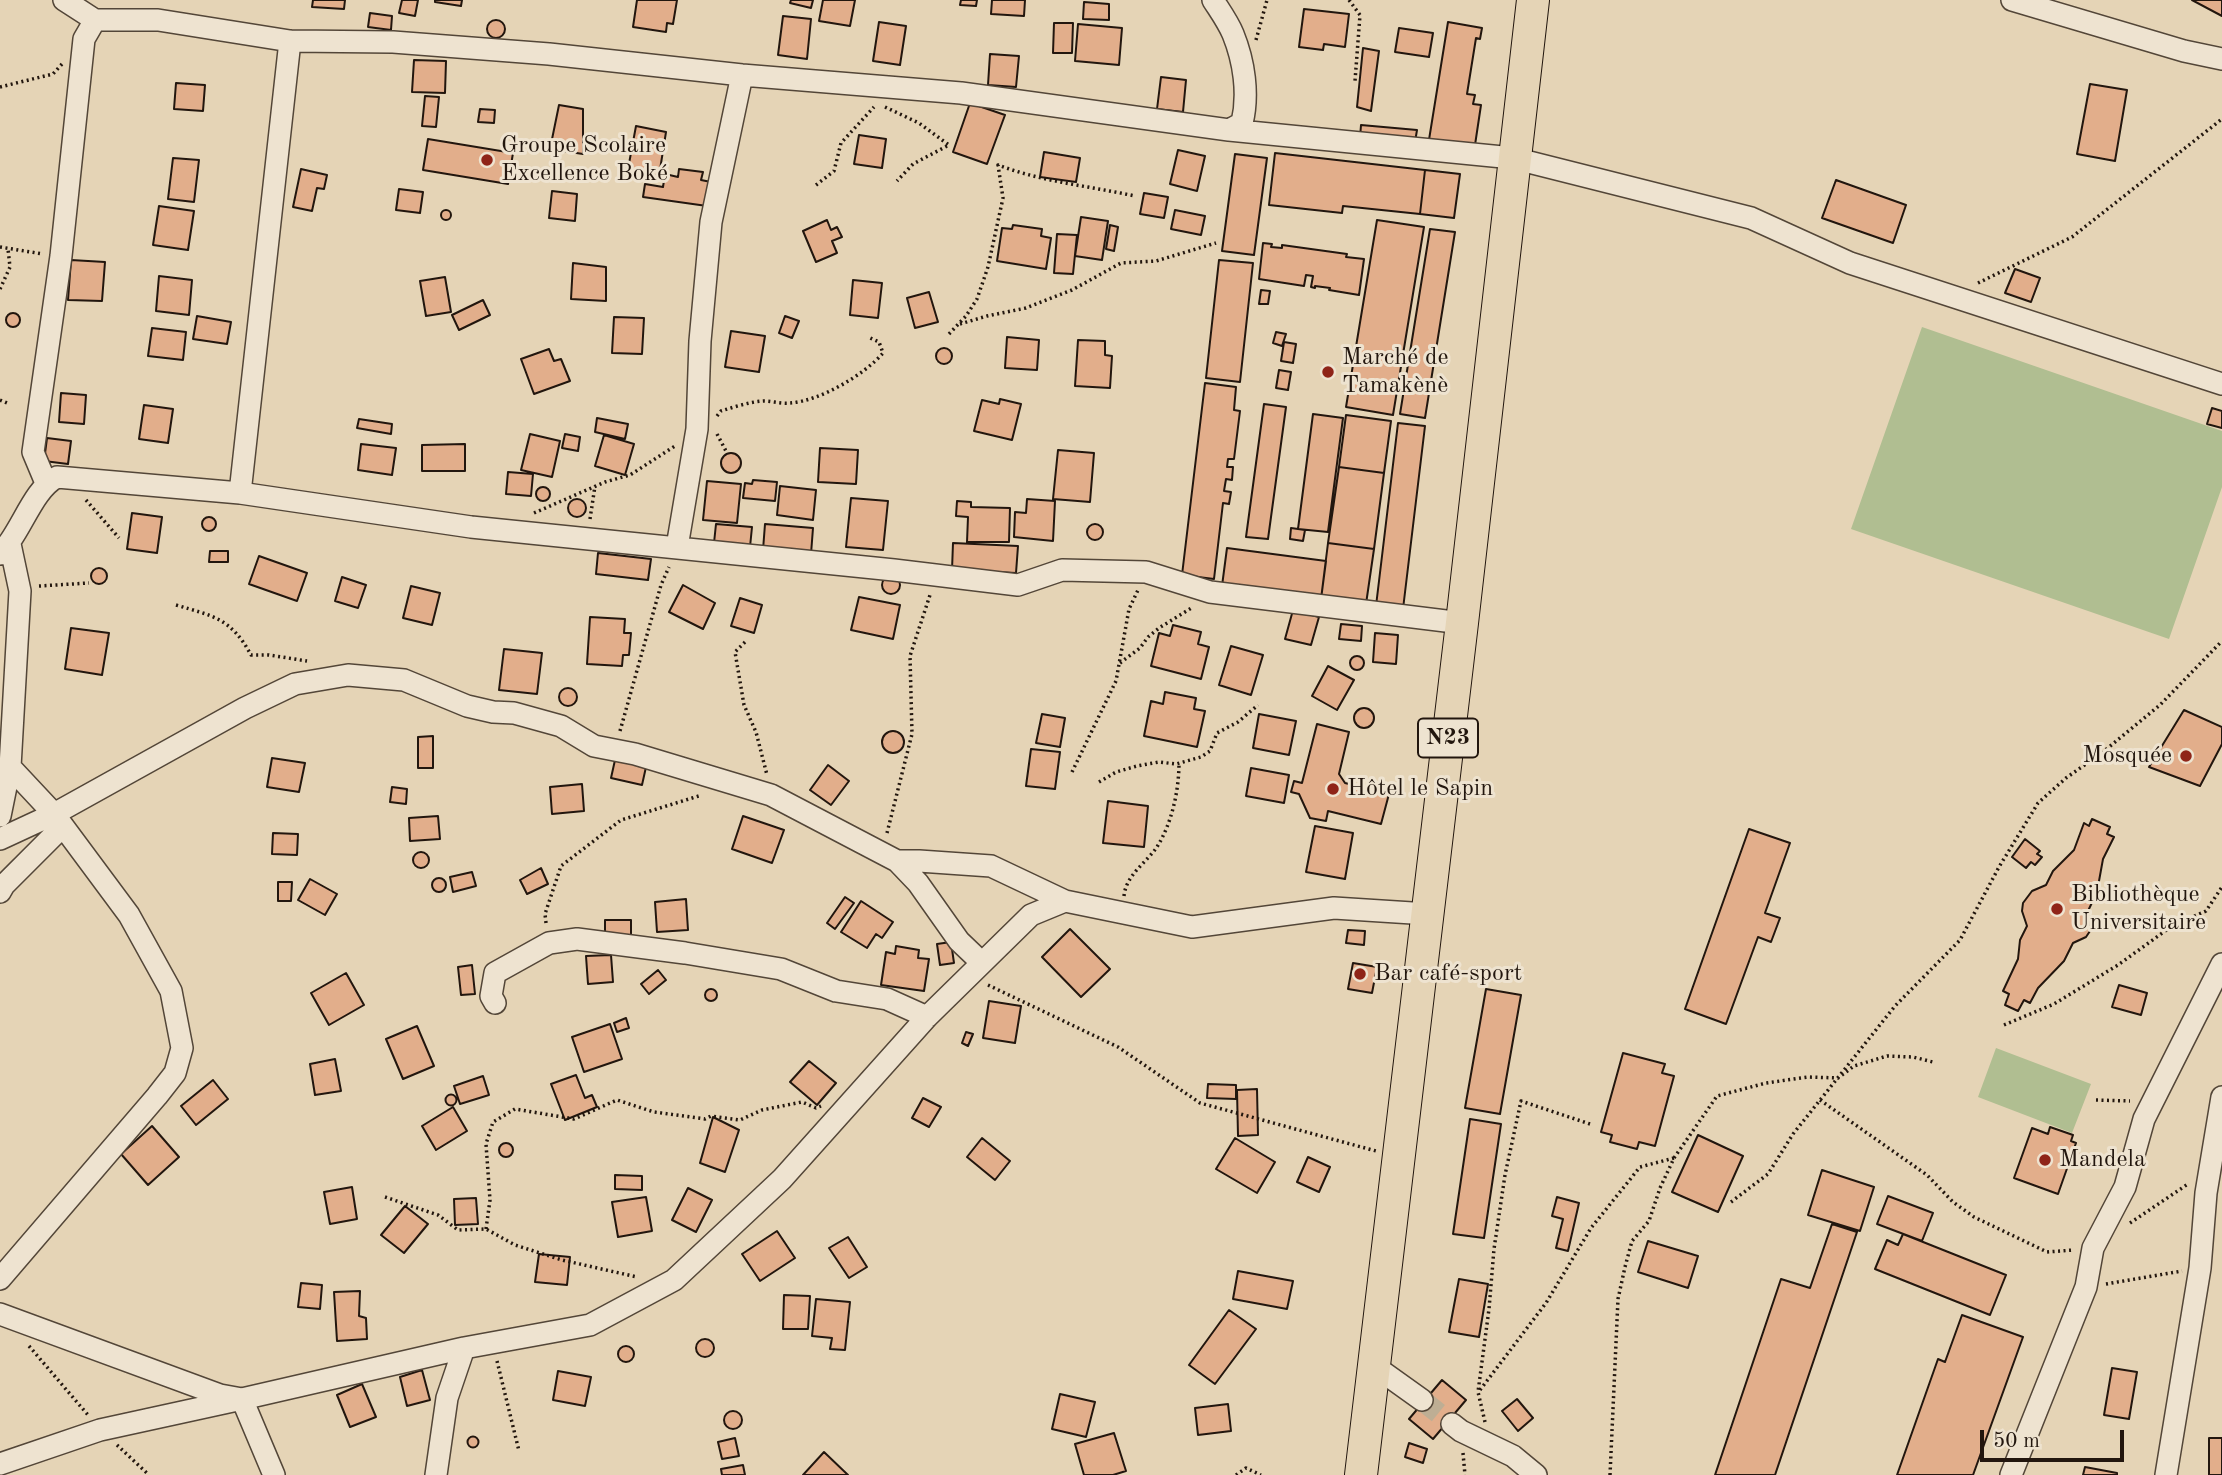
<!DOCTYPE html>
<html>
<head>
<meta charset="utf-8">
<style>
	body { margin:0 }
	#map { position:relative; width:2222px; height:1475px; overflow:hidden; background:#e5d4b6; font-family:"Old Standard TT",serif }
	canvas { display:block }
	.scale { position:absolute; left:1980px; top:1430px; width:144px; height:32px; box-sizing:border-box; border:4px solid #22160e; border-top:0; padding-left:9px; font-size:21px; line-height:24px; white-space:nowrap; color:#22160e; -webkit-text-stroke:5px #eee3d0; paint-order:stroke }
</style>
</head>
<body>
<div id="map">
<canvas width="2222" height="1475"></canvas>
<div class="scale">50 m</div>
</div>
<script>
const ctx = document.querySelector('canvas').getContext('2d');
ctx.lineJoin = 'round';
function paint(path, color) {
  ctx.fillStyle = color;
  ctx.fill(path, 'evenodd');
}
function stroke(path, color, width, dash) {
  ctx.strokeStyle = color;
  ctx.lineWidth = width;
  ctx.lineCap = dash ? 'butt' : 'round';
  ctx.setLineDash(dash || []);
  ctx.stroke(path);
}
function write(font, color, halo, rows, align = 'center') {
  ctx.font = font + ' "Old Standard TT",serif';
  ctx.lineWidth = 6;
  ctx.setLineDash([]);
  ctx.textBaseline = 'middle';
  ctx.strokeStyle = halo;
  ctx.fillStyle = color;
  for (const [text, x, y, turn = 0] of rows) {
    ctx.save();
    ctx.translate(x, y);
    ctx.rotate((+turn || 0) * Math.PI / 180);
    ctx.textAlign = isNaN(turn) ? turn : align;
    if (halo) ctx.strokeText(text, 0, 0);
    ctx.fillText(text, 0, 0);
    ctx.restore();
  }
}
paint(new Path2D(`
	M1922,327L2222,431V487L2169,639L1851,529Z
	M1996,1048L2091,1084L2072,1133L1978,1097Z`), '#b0be91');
const building = new Path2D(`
	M313,0H345L344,9L312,7Z
	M402,0H418L415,16L399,13Z
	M435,0H462L461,6L435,2Z
	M637,0H677L673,24L667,23L666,32L633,27Z
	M791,0H813L811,8L790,3Z
	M823,0H855L850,26L819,21Z
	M961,0H977L976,6L960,5Z
	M992,0H1025L1024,16L991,14Z
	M2192,0H2222V16Z
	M1084,2L1109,4V20L1083,19Z
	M1304,9L1349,14L1345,47L1324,44L1323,50L1299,47Z
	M370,13L392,16L391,30L368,27Z
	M783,16L811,19L807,59L778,55Z
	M487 29a9 9 0 1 1 18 0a9 9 0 1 1-18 0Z
	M879,22L906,26L900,65L873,61Z
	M1448,22L1482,28L1480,39L1476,38L1467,94L1475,95L1473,104L1481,105L1475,145L1428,146Z
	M1054,23H1073L1072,53H1053Z
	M1078,24L1122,28L1119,65L1075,61Z
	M1399,28L1433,33L1429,57L1395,52Z
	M1363,48L1379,51L1371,111L1357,107Z
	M990,54L1019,56L1016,87L988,85Z
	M414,60L446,61L445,93L412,92Z
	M1161,77L1186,80L1183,112L1157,109Z
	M176,83L205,85L203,111L174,109Z
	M2090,84L2127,90L2115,161L2077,154Z
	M425,96L439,97L436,127L422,126Z
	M970,103L1005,115L987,164L953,152Z
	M559,105L583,109V154L550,149Z
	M480,109L495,110L494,123L478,122Z
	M1361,125L1417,130L1415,142L1360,138Z
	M636,126L666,132L659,176L628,169Z
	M859,135L886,139L882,168L854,164Z
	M428,139L513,153L508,184L423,170Z
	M1178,150L1205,156L1197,191L1170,184Z
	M1044,152L1080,158L1076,182L1040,177Z
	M1275,153L1425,170L1420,214L1343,206L1342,213L1269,205Z
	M1235,154L1267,158L1254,255L1222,251Z
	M173,158L199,160L194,202L168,199Z
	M301,169L327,175L324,189L317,188L312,211L293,207Z
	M679,169L703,172L701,180L711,182L707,206L643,197L645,184L663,187L665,174L678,177Z
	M1425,170L1460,174L1454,218L1420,214Z
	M1836,180L1906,205L1893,243L1822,218Z
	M399,189L423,192L420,213L396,210Z
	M552,191L577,194L575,221L549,218Z
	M1144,193L1168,197L1164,218L1140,214Z
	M159,206L194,211L188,250L153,245Z
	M441 215a5 5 0 1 1 10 0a5 5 0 1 1-10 0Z
	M1175,210L1205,216L1201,235L1171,229Z
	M1081,217L1108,221L1102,260L1075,256Z
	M827,220L831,230L837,227L842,237L832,241L837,253L816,262L803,231Z
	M1377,220L1424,227L1393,415L1346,407Z
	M1013,225L1042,229L1041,236L1051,238L1046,269L997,261L1002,228L1012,229Z
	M1110,225L1118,227L1114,251L1106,249Z
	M1430,229L1455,232L1425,418L1400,414Z
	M1057,234L1077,235L1073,274L1054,273Z
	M1263,243L1272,244L1271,247L1282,248V245L1347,254L1346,257L1364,259L1359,295L1329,290L1330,288L1315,286V288L1311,287L1313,276L1306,275L1304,286L1259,279Z
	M71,260L105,262L102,301L68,300Z
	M1219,260L1253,263L1240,382L1206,378Z
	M573,263L606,267V301L571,299Z
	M2015,269L2040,278L2031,302L2005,293Z
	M159,276L192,280L189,315L156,311Z
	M445,277L451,312L426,316L420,281Z
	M853,280L882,283L878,318L850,315Z
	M1261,290L1270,291L1268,304H1259Z
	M929,292L938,322L915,328L907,298Z
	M483,300L490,315L459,330L452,315Z
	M6 320a7 7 0 1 1 14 0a7 7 0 1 1-14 0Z
	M197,316L231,322L227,344L193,339Z
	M785,316L799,321L792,338L779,333Z
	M614,317L644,318L642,354L612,353Z
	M152,328L186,332L183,360L148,356Z
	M731,331L765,336L759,372L725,367Z
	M1276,332L1286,334L1282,346L1273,343Z
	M1007,337L1039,340L1037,370L1005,368Z
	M1078,340L1105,341V355L1112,356L1110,388L1075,386Z
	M1284,342L1296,344L1293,363L1281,361Z
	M936 356a8 8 0 1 1 16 0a8 8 0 1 1-16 0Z
	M549,349L554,361L561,359L570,381L534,394L521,359Z
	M1279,370L1291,372L1288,390L1276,388Z
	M1205,383L1236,387L1234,410L1240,411L1234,459H1228L1227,467H1233L1232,480L1226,479L1224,491L1231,492L1229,504L1223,503L1214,579L1182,575Z
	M61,393L86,395L84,424L59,422Z
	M1000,399L1021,404L1012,440L974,431L982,400L999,404Z
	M1264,404L1286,407L1268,539L1246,537Z
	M144,405L173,409L168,443L139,439Z
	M2212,408L2222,411V428L2207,424Z
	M1313,414L1343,418L1328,532L1298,529Z
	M1346,415L1391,421L1384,473L1339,467Z
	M597,418L628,424L625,439L595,432Z
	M359,419L392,424L391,434L357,428Z
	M1398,423L1425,426L1403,609L1376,606Z
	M530,434L560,441L552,477L521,470Z
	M565,434L580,437L578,451L562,448Z
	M604,435L634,444L625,475L595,466Z
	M47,438L71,441L68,464L44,461Z
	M361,444L396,448L392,475L358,470Z
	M465,444V471H422V445Z
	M820,448L858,450L856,484L818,482Z
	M1058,450L1094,453L1090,502L1053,499Z
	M721 463a10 10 0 1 1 20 0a10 10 0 1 1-20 0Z
	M1339,467L1384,473L1374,549L1328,543Z
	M508,472L533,474L531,496L506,494Z
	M753,480L777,482L775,501L743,498L745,483L752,484Z
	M707,481L741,484L737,523L703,520Z
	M780,486L816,490L813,520L777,515Z
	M536 494a7 7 0 1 1 14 0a7 7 0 1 1-14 0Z
	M851,498L888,501L883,550L846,547Z
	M1027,499L1055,501L1053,541L1014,537L1015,512L1026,513Z
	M568 508a9 9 0 1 1 18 0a9 9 0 1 1-18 0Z
	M957,501L971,502V507L1010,508L1009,542H967L968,517L956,516Z
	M132,513L162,517L157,553L127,549Z
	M202 524a7 7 0 1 1 14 0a7 7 0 1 1-14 0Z
	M716,524L752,527L750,547L714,543Z
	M765,524L813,528L811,554L763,550Z
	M1087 532a8 8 0 1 1 16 0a8 8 0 1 1-16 0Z
	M1291,528L1305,530L1303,541L1290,539Z
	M953,543L1018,546L1016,573L952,570Z
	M1328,543L1374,549L1366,604L1321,599Z
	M1227,548L1326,561L1321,599L1222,586Z
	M210,551H228V562H209Z
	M598,553L651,559L648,580L596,574Z
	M259,556L307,573L297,601L249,584Z
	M91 576a8 8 0 1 1 16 0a8 8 0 1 1-16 0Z
	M882 585a9 9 0 1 1 18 0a9 9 0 1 1-18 0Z
	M342,577L366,585L358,608L335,601Z
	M683,585L715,603L703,629L669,612Z
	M411,586L440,593L432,625L403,618Z
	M859,597L900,605L893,639L851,630Z
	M740,598L762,605L754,633L731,626Z
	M1293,610L1319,617L1311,645L1285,639Z
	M590,617L625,619L624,633H631L629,655H623L622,666L587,664Z
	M1341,624L1362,626L1361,641L1339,639Z
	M1173,625L1201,632L1198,644L1209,647L1201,679L1151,666L1159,633L1170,636Z
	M71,628L109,633L102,675L65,669Z
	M1375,633L1398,635L1396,664L1373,662Z
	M1231,646L1263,655L1251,695L1219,685Z
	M504,649L542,653L537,694L499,690Z
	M1350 663a7 7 0 1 1 14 0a7 7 0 1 1-14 0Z
	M1328,666L1354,680L1337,710L1312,696Z
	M559 697a9 9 0 1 1 18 0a9 9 0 1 1-18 0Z
	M1165,692L1196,698L1194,709L1205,711L1197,747L1144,736L1151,701L1163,704Z
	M1354 718a10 10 0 1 1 20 0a10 10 0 1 1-20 0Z
	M2184,710L2222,727V744L2200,786L2149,767Z
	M1042,714L1065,718L1060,747L1036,743Z
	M1259,714L1296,721L1289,755L1253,748Z
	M1317,724L1349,732L1339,774L1345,783L1389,794L1381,824L1328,811L1326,821L1310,818L1299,794L1291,792L1294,781L1302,783Z
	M882 742a11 11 0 1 1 22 0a11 11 0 1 1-22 0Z
	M433,736V768H418V737Z
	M1031,749L1060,752L1055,789L1026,786Z
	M272,758L305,763L299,792L267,787Z
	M615,760L646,767L642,785L611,778Z
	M828,765L849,781L831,805L810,790Z
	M1251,768L1289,775L1284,803L1246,796Z
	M582,784L584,811L552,814L550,787Z
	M392,787L407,789L406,804L390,802Z
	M1108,801L1148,806L1144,847L1103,843Z
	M438,816L440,839L410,841L409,818Z
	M743,816L784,830L772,863L732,849Z
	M2092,819L2110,827L2107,834L2114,837L2103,859L2097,892L2088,911L2091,917L2090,931L2086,937L2073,943L2064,961L2038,988L2030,1003L2024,1000L2018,1011L2005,1005L2009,994L2003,991L2018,959L2020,940L2027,926L2022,911L2023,903L2032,891L2046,885L2053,871L2074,850L2084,823L2089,826Z
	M1315,826L1353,833L1345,879L1306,872Z
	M1749,829L1790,843L1765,913L1780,918L1771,942L1758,937L1726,1024L1685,1009Z
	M273,833L298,834L297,855L272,854Z
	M2025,839L2040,851L2037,854L2042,857L2035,865L2031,862L2026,868L2012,857Z
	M413 860a8 8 0 1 1 16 0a8 8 0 1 1-16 0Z
	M541,868L548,884L527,894L520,880Z
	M472,872L476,886L453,892L450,877Z
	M432 885a7 7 0 1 1 14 0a7 7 0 1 1-14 0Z
	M310,879L337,894L325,915L298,900Z
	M278,882H292L291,901H278Z
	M845,897L854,903L835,929L827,923Z
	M686,899L688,930L657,932L655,902Z
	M861,901L893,922L882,938L876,934L867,948L841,932Z
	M605,920H631V936H605Z
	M1070,929L1110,969L1081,997L1042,957Z
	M1348,930L1365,931L1364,945L1346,943Z
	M951,942L954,963L940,965L937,944Z
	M896,946L919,950L918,958L929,959L924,991L881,985L886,952L895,954Z
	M611,955L613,982L588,984L586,956Z
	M1353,963L1377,967L1372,993L1348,989Z
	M472,965L475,994L461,995L458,967Z
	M658,970L666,980L649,994L641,984Z
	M346,973L364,1005L329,1025L311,993Z
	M2119,985L2147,993L2141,1015L2112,1007Z
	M705 995a6 6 0 1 1 12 0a6 6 0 1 1-12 0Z
	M1486,989L1521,995L1500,1114L1465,1108Z
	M989,1001L1021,1006L1015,1043L983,1038Z
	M626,1018L629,1028L617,1032L614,1023Z
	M610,1024L622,1059L584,1072L572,1037Z
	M417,1026L434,1066L403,1079L386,1039Z
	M966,1032L973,1034L968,1046L962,1043Z
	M1623,1053L1665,1064L1662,1073L1674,1076L1655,1146L1639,1142L1637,1149L1610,1142L1612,1135L1601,1132Z
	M335,1059L341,1091L315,1095L310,1064Z
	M809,1061L836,1083L817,1105L790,1082Z
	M576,1075L585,1098L592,1095L597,1107L565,1120L551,1084Z
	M483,1076L489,1095L460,1104L454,1086Z
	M213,1080L228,1099L196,1125L181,1106Z
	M1208,1084L1236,1085V1099L1207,1098Z
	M1257,1089L1258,1135L1238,1136L1237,1090Z
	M445.5 1100a5.5 5.5 0 1 1 11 0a5.5 5.5 0 1 1-11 0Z
	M923,1098L941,1107L929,1127L912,1118Z
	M453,1107L467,1131L436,1150L422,1126Z
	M713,1117L739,1130L725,1172L700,1163Z
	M1470,1119L1501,1124L1484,1238L1453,1234Z
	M152,1126L179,1157L148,1185L121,1154Z
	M2050,1127L2073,1135L2071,1141L2076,1143L2058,1194L2014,1178L2032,1128L2048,1134Z
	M1698,1135L1743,1156L1718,1212L1672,1192Z
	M982,1138L1010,1161L995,1180L967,1157Z
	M1235,1138L1275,1162L1257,1193L1216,1169Z
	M499 1150a7 7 0 1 1 14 0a7 7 0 1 1-14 0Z
	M1308,1157L1330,1167L1319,1192L1297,1182Z
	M1822,1170L1874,1187L1860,1231L1808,1215Z
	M615,1175L642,1176V1190L615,1189Z
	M352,1187L357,1219L330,1224L324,1192Z
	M688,1188L712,1200L696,1232L672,1220Z
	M1888,1196L1933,1213L1922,1241L1877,1224Z
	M646,1197L652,1231L618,1237L612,1202Z
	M1557,1197L1579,1203L1568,1251L1556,1248L1563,1219L1552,1216Z
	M476,1198L478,1224L455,1225L454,1199Z
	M405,1206L428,1224L404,1253L381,1235Z
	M1832,1224L1857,1232L1775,1475H1715L1781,1279L1810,1288Z
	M777,1231L795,1258L760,1281L742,1254Z
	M1903,1234L2006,1275L1990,1315L1875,1269L1887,1240L1898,1245Z
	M848,1237L867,1267L849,1278L829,1248Z
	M1648,1241L1698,1256L1688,1288L1638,1272Z
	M539,1254L570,1257L567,1285L535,1282Z
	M1238,1271L1293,1281L1287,1309L1233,1299Z
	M1459,1279L1488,1284L1479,1337L1449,1332Z
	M301,1283L322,1285L320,1309L298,1307Z
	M360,1291L359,1316L366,1318L367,1339L337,1341L334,1292Z
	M784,1295L810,1296L808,1329H783Z
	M816,1299L850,1302L845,1350L830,1349L832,1338L812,1336Z
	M1229,1310L1256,1329L1215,1384L1189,1365Z
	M1962,1315L2023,1337L1973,1475H1897L1938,1359L1945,1362Z
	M696 1348a9 9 0 1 1 18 0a9 9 0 1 1-18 0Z
	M618 1354a8 8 0 1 1 16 0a8 8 0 1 1-16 0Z
	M2112,1368L2137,1372L2129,1419L2104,1415Z
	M422,1370L430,1400L407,1406L400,1377Z
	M558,1371L591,1377L585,1406L553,1400Z
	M1442,1380L1466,1400L1433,1439L1409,1419Z
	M362,1384L376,1417L350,1427L337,1395Z
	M1060,1394L1095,1402L1086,1437L1052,1429Z
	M1517,1399L1533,1418L1518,1431L1502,1411Z
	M1228,1404L1231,1431L1198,1435L1195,1408Z
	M724 1420a9 9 0 1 1 18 0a9 9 0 1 1-18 0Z
	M1114,1433L1126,1471L1113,1475H1084L1075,1444Z
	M467.5 1442a5.5 5.5 0 1 1 11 0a5.5 5.5 0 1 1-11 0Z
	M735,1438L739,1456L722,1459L718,1442Z
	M2209,1438H2222V1475H2209Z
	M1409,1443L1427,1449L1423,1463L1405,1457Z
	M824,1452L848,1475H803Z
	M743,1465L745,1475H722L721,1469Z
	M2085,1467L2117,1473V1475H2083Z`);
paint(building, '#e2ae8b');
stroke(building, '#22160e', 2);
stroke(new Path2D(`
	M1422,1400L1452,1424`), '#beae94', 21, [21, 10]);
const minor = new Path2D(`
	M64,0L95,20H158L290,41L393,42L549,54L742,75L961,93L1229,130L1513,158L1751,218L1850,263L2222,384
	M1213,0C1220,11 1228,22 1233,34C1244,61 1249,94 1242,123L1229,130
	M2012,0L2184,51L2222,59
	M46,483L33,452L61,256L84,39L95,20
	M240,493L290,41
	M677,547L697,429L700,341L711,222L742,75
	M0,554C21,533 32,490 57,477L240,493L471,527L894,570L1018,585L1062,570L1146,572L1210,592L1462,623
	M0,816L10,767L20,591L10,544
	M0,839L54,814L245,708L295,684L348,675L404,680L467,706L493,712L514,713L561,726L594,746L635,754L771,795L897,861L918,883L959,941L981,962
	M897,861H919L991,866L1065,901
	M0,892L4,885L63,826
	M495,1003L491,996L495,973L549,943L577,939L685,953L781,969L836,991L887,999L927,1017
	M0,1279L157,1096L175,1073L182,1048L171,991L129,915L54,814L10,767
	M0,1314L220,1395L242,1399L464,1348L590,1325L674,1280L782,1179L927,1017L1031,915L1065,901L1192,927L1334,908L1428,914
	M1373,1365L1422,1400
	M1452,1424L1461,1431L1513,1456L1536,1475
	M0,1464L100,1430L242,1399L274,1475
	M436,1475L447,1398L464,1348
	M2011,1475L2086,1287L2093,1248L2125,1187L2144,1119L2222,964
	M2166,1475L2200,1268L2206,1193L2222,1097`);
const highway = new Path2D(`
	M1361,1475L1462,623L1533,0`);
stroke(minor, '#534638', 24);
stroke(highway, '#22160e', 34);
stroke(new Path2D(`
	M1349,0L1360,15L1355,81
	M1256,40L1267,0
	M0,87L53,74L62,64
	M885,107L919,123L949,145L913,164L897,181
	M816,185L834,171L841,143L874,107
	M0,247L43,254
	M1978,283L2072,237L2222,119
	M0,289L10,267L8,249
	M960,324L987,316L1026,308L1072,290L1121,263L1156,261L1216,243
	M949,334L966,316L977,299L988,267L1003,198L998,165C1043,182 1089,186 1135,196
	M0,400L7,403
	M717,416L721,411C734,407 749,402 763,401C772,401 781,404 790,403C820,401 864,375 883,353L879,342L868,337
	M717,434L726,451
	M86,500L119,538
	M534,513L605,482L630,475L675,446
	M590,519L595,486
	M39,586L89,583
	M176,605C213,616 231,618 251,655H269L307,661
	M745,642L735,652L744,705L756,732L767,775
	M1120,663L1140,648L1148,637L1159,628L1193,607
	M620,731L661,585L669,567
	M1072,772L1116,681L1129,609L1138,590
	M1099,782L1116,772L1137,766L1159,762L1176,764L1201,757L1210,751L1217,733L1238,722L1258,705
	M887,833L912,734L910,656L930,595
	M1124,896C1126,875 1146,863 1157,847C1172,823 1179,790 1179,763
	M546,923L545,914L561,866L621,820L702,795
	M988,985L1118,1047L1200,1103L1376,1151
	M2004,1025L2054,1004L2118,965L2172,926L2206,911L2222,887
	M1820,1100L1927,1175L1953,1202L1974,1217L2047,1252L2074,1250
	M2096,1100L2130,1101
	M385,1197L438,1215L458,1230L486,1229L515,1245L562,1260L637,1277
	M1731,1202L1768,1174L1793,1134L1895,1006L1960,940L1999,867L2038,803L2066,778L2103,752L2160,705L2222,641
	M2130,1223L2188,1184
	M486,1229L490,1200L486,1144L493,1122L515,1109L574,1119L617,1100L654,1112L705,1119L711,1116L740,1120L762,1110L802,1102L816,1108L821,1106
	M2106,1284L2182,1271
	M29,1346L88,1415
	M497,1361L519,1451
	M1480,1390L1546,1303L1591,1228L1640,1167L1674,1158
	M1485,1422L1478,1392L1489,1309L1494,1249L1505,1175L1521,1101L1593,1125
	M117,1445L149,1475
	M1463,1453L1465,1475
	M1236,1475L1246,1468L1261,1475
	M1610,1475L1618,1299L1625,1267L1632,1241L1649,1221L1660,1188L1674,1158L1717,1096L1766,1083L1808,1077L1838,1078L1854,1066L1887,1056L1913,1057L1933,1062`), '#22160e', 3.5, [2, 3.5]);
stroke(minor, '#eee3d0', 21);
stroke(highway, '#e5d4b6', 32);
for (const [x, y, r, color] of [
	[487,160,7,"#8f2418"],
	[1328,372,7,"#8f2418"],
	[2186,756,7,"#8f2418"],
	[1333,789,7,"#8f2418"],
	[2057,909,7,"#8f2418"],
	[1360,974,7,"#8f2418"],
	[2045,1160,7,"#8f2418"]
]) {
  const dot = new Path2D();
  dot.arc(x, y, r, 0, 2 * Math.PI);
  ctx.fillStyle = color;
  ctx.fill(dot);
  stroke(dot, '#eee3d0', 2.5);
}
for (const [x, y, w] of [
	[1448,738,60]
]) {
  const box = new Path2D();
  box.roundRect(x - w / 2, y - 19.5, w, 39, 5);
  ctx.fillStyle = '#eee3d0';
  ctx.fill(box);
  stroke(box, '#22160e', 2);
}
write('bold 23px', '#22160e', null, [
	["N23",1448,738]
]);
write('24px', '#22160e', '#eee3d0', [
	["Groupe Scolaire",501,146],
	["Excellence Boké",501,174],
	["Marché de",1342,358],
	["Tamakènè",1342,386],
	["Mosquée",2172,756,"right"],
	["Hôtel le Sapin",1347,789],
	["Bibliothèque",2071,895],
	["Universitaire",2071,923],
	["Bar café-sport",1374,974],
	["Mandela",2059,1160]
], 'left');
</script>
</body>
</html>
